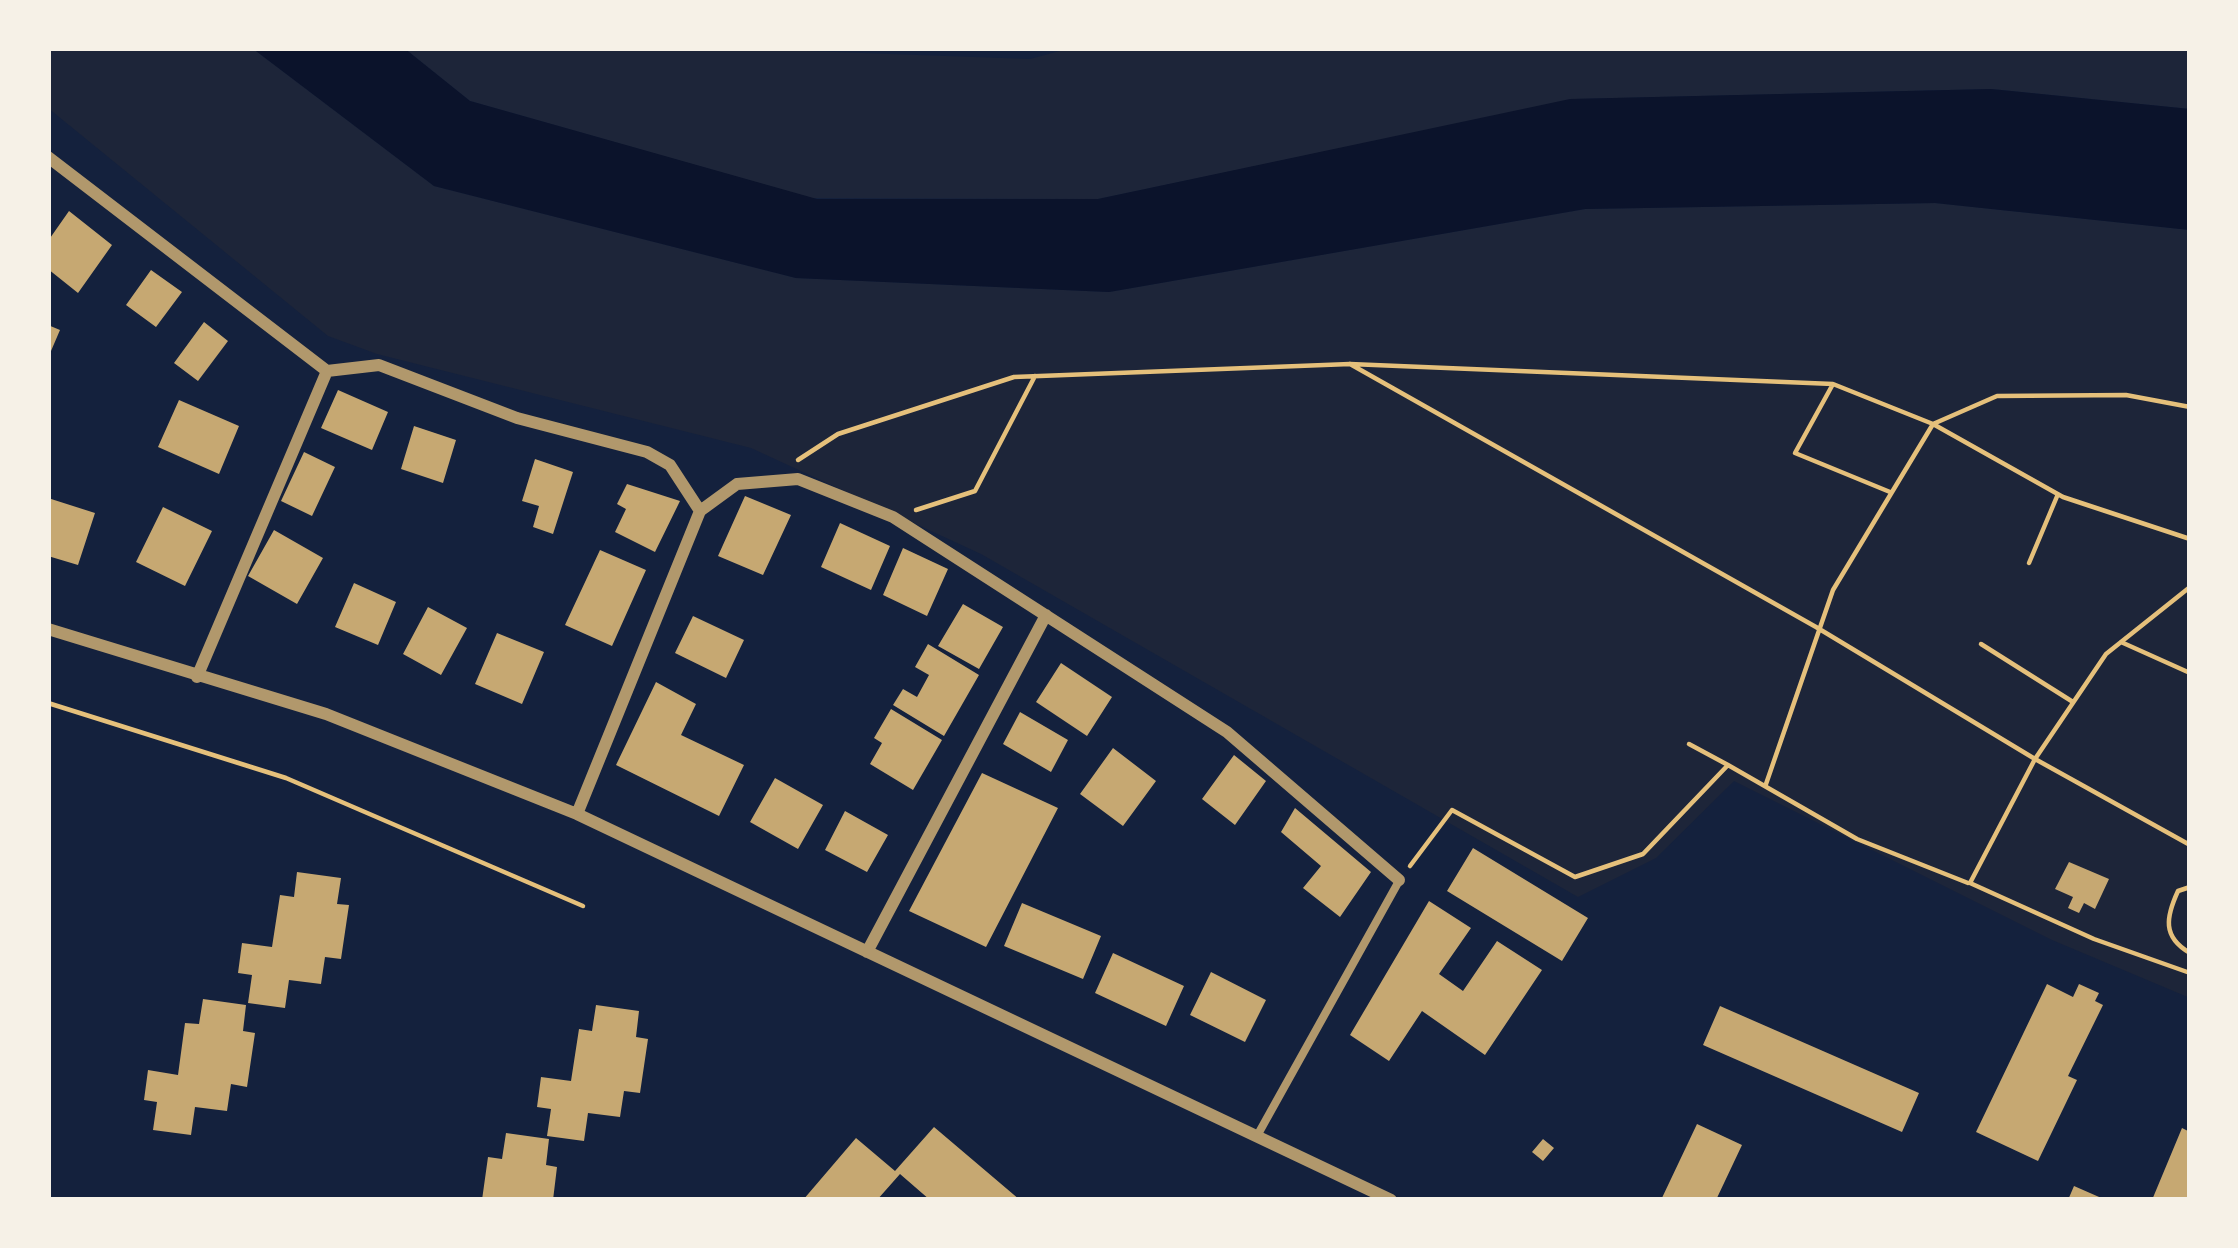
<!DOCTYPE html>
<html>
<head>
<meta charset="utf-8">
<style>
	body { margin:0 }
	#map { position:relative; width:2238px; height:1248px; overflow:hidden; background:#14213d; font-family:"PT Sans Narrow",sans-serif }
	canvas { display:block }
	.frame { position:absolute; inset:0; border:51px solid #f6f1e7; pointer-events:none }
</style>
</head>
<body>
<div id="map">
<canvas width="2238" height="1248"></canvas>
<div class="frame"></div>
</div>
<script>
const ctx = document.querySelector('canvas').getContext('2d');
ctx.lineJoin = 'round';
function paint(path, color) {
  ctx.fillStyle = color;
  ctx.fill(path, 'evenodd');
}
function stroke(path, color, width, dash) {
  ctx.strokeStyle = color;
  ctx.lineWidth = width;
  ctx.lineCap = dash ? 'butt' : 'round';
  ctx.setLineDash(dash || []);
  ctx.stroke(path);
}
paint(new Path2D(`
	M48,48H252L434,186L796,278L1109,292L1585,209L1935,203L2190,230V998L2052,940L1734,781L1656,858L1578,897L981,554L751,448L377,354L328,336L48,108Z
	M404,48H723L1030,59L1071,48H2190V109L1991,89L1577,99L1098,199L811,198L470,101Z`), '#1d2539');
paint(new Path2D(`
	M252,48H404L470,101L817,199H1098L1570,99L1991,89L2190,109V230L1935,203L1585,209L1109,292L796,278L434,186Z`), '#0b132b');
paint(new Path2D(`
	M69,211L112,245L78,293L48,269V241Z
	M151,270L182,292L156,327L126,305Z
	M204,322L228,341L198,381L174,363Z
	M48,325L60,330L48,358Z
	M338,390L388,412L372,450L321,428Z
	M179,400L239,426L219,474L158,447Z
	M414,426L456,440L443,483L401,469Z
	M304,452L335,467L312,516L281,501Z
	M535,459L573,472L553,534L533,527L539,506L522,501Z
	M627,484L680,501L655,552L615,532L626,509L617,504Z
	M745,496L791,515L763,575L718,556Z
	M48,498L95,513L78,565L48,556Z
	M163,507L212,531L185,586L136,562Z
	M840,523L890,546L871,590L821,567Z
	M274,530L323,558L297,604L248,576Z
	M903,548L948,569L927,616L883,595Z
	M600,550L646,570L612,646L565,625Z
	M354,583L396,602L378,645L335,627Z
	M963,604L1003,627L979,669L938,646Z
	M428,607L467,628L441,675L403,654Z
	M693,616L744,640L726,678L675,653Z
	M497,633L544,652L522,704L475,684Z
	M928,644L979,675L944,736L893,705L903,689L917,697L929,675L915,667Z
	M1061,663L1112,697L1087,736L1036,702Z
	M656,682L696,704L681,735L744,765L719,816L616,765Z
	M891,709L942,740L913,790L870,764L882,743L874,738Z
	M1020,712L1068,740L1051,772L1003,744Z
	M1113,748L1156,781L1123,826L1080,794Z
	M1234,755L1266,781L1235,825L1202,799Z
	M982,773L1058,808L986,947L909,911Z
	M775,778L823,805L798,849L750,822Z
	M1295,808L1371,872L1340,917L1303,888L1321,866L1281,832Z
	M845,811L888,835L867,872L825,850Z
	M1473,848L1588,918L1562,961L1447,891Z
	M2069,862L2109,879L2095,909L2084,903L2079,913L2068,908L2073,897L2055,889Z
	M297,872L341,878L337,904L349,905L341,959L325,957L321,984L289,980L285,1008L248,1003L252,975L238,973L242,943L272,947L280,895L294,897Z
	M1429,901L1471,928L1439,974L1463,991L1497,941L1542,970L1485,1055L1422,1011L1389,1061L1350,1035Z
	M1022,903L1101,936L1083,979L1004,946Z
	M1113,953L1184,986L1166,1026L1095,993Z
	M1211,972L1266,1000L1245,1042L1190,1015Z
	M2047,984L2073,997L2079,984L2099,993L2095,1001L2103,1005L2068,1076L2077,1080L2038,1161L1976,1132Z
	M203,999L246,1005L243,1031L255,1033L247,1087L231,1084L227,1111L195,1107L191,1135L153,1130L157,1102L144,1100L148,1070L178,1075L185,1023L199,1024Z
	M596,1005L639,1011L636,1037L648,1039L640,1093L624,1091L620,1117L588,1113L584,1141L547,1136L551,1109L537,1107L541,1077L571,1081L579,1029L592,1031Z
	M1720,1006L1919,1093L1902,1132L1703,1045Z
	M1697,1124L1742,1145L1716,1200H1661Z
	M934,1127L1020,1200H930L900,1174L877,1200H803L856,1138L895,1171Z
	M2182,1128L2190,1132V1200H2152Z
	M506,1133L549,1139L546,1165L557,1167L553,1200H482L488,1157L502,1159Z
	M1543,1139L1554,1148L1543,1161L1532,1152Z
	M2074,1186L2106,1200H2068Z`), '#c6a872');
stroke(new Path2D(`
	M1350,364L1816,627L2035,759L1970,883L2094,939L2190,973
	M2190,407L2126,395L1997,396L1933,424L2063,497L2190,539
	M798,460L838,434L1014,377L1350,364L1833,384
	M916,510L975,491L1035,376
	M2029,563L2058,494
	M2190,587L2106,654L2035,759L2190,845
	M2121,642L2190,673
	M1981,644L2073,702
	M48,703L286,778L583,906
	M1689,744L1728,765
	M1766,784L1833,590L1933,424L1833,384L1795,453L1890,492
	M1410,866L1452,810L1575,877L1643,854L1728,765L1857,839L1968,883
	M2190,887L2178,891C2166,917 2162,937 2190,953`), '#e5c07b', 4.5);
stroke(new Path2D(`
	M1257,1136L1399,881`), '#b1986c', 8);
stroke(new Path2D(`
	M48,157L327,371L379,365L517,418L647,452L670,465L700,511L737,484L798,479L893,517L1227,732L1399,880
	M48,629L326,714L577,814L1391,1200
	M197,677L327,371
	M577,814L700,511
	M867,952L1046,615`), '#b1986c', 12);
</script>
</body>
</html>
